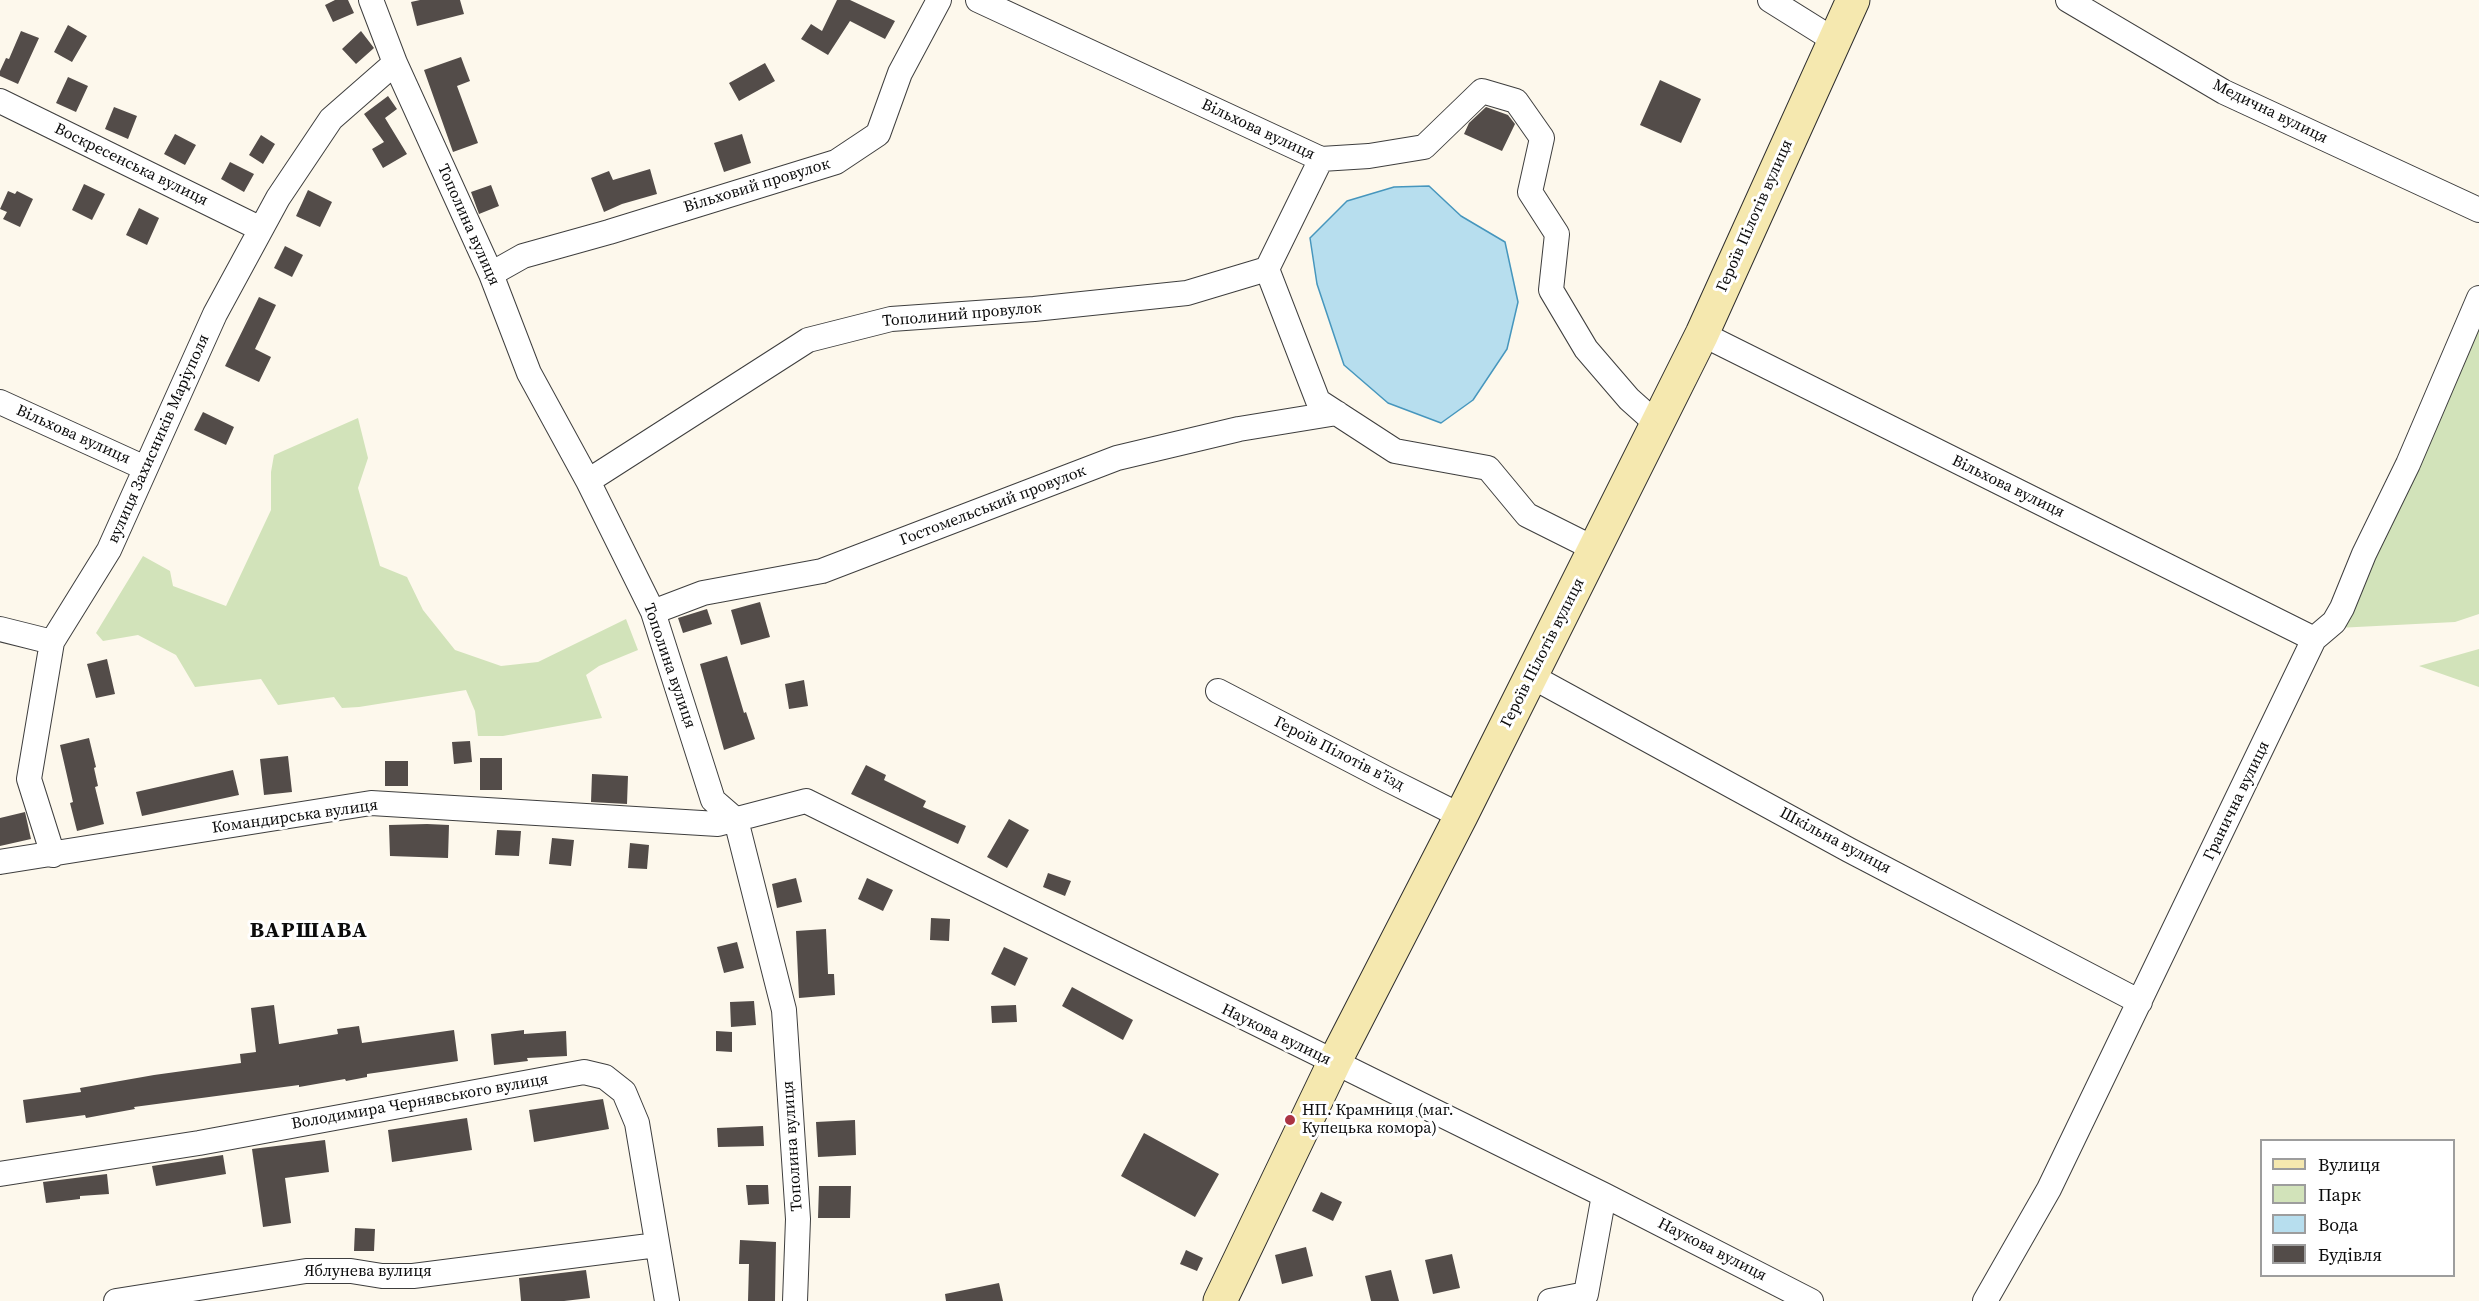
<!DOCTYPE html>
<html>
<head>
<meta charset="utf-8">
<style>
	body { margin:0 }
	#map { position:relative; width:2479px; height:1301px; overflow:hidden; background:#fdf8ec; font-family:"Source Serif 4",serif }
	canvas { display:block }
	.legend { position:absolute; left:2260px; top:1139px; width:195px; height:138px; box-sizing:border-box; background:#fff; border:2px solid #9d9d9d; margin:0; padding:8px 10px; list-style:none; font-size:18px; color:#0b0b0b }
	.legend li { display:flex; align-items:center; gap:12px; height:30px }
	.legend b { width:30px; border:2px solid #9d9d9d }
</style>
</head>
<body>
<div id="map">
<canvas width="2479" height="1301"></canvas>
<ul class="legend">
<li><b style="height:8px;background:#f5e8af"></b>Вулиця</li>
<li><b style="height:16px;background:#d2e3ba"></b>Парк</li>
<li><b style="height:16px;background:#b7deee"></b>Вода</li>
<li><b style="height:16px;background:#534c49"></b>Будівля</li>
</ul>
</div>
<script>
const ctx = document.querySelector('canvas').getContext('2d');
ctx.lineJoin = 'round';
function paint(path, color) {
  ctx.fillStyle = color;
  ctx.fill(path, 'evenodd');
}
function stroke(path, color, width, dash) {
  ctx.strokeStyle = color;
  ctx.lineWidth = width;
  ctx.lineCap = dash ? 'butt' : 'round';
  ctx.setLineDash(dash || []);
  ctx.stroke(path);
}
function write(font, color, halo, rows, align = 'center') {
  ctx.font = font + ' "Source Serif 4",serif';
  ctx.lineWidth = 6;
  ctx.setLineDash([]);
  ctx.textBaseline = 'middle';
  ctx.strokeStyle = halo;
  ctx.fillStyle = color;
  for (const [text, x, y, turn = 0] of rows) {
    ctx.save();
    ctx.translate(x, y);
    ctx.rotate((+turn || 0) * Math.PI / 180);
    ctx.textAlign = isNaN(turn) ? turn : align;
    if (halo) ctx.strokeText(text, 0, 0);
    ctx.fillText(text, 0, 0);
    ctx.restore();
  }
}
paint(new Path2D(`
	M2479,322V614L2455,622L2337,628L2422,461Z
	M358,418L368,458L358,488L380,566L407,577L423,610L455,650L501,666L538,662L626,619L638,650L599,666L586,675L602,718L503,736H478L475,711L466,690L359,707L342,708L334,697L278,705L261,679L195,687L176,655L138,635L103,641L96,633L143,556L170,571L173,586L226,606L271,510V472L274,455Z
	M2479,649V687L2419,666Z`), '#d2e3ba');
const water = new Path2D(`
	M1429,186L1461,216L1505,242L1518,302L1507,349L1473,400L1441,423L1388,403L1344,365L1317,284L1310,238L1347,201L1394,187Z`);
paint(water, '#b7deee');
stroke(water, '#4696bd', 1.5);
paint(new Path2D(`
	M335,0H348L354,13L333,22L325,5Z
	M420,0H460L464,14L417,26L411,2Z
	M837,0H850L895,21L885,39L850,21L828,55L801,39L811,24L822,31Z
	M68,25L87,36L72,62L54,52Z
	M21,31L39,38L18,84L0,76V71L6,58L9,59Z
	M361,31L374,48L356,64L342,49Z
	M461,57L470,81L457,86L478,143L453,152L424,70Z
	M765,63L775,81L739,101L729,83Z
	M68,77L88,86L76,112L56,103Z
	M1660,80L1701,99L1681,143L1640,125Z
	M388,96L397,109L385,118L407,154L383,168L372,149L384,142L364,114Z
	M114,107L137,116L128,139L105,129Z
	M1486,107L1508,115L1515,124L1502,151L1464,134L1469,123Z
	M175,134L196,145L185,165L164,154Z
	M742,134L751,163L724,172L714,143Z
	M261,135L275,144L263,164L249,155Z
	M230,162L254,174L244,192L221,179Z
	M650,169L657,194L622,204L604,212L591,178L609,171L613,180Z
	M84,184L105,194L92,220L72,210Z
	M491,185L499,206L479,214L471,192Z
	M308,190L332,202L320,227L296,216Z
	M8,191L15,194L17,191L33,199L20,227L3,219L7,212L0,209Z
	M139,208L159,218L147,245L126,235Z
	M285,246L303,255L292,277L274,268Z
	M259,297L276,305L255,349L271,357L259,382L225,366Z
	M203,412L234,427L226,445L194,430Z
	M760,602L770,637L741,645L731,610Z
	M707,609L712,624L683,633L678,618Z
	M727,656L744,713L746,712L755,739L724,750L700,664Z
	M107,659L115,694L96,698L87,664Z
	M804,680L808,706L789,709L785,684Z
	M89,738L96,767L94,768L98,786L95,787L104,824L77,831L70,803L73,802L60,745Z
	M470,741L472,762L454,764L452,742Z
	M288,756L292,792L264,795L260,759Z
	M480,758H502V790H480Z
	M385,761H408V786H385Z
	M866,765L886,775L884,780L926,801L923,807L966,826L958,844L851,794Z
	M233,770L239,795L142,816L136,792Z
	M592,774L628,776L627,804L591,802Z
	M25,812L31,839L0,846V818Z
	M1009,819L1029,830L1007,868L987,857Z
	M427,824L449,825L448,858L390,856L389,825Z
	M497,830L521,831L519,856L495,855Z
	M552,838L574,840L571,866L549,864Z
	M630,843L649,845L647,869L628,868Z
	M1048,873L1071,881L1065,896L1043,887Z
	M796,878L802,902L777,908L772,884Z
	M867,878L893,890L883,911L858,899Z
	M931,918L950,919L949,941L930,940Z
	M826,929L828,974H834L835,995L799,998L796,931Z
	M737,942L744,968L724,973L717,947Z
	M1004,947L1028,958L1015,986L991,974Z
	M1072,987L1133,1020L1123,1040L1062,1006Z
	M754,1001L756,1025L731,1027L730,1002Z
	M274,1005L279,1044L338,1034L337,1029L359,1026L362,1043L454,1030L458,1061L367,1074V1077L346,1081L345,1079L299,1087V1085L134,1107L135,1109L86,1118L85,1115L26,1123L23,1100L81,1092L80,1088L154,1075L241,1063L240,1054L256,1052L251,1008Z
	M1016,1005L1017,1022L992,1023L991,1006Z
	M524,1030V1034L566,1031L567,1056L527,1058L528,1061L494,1065L491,1034Z
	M716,1031L732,1032V1052L716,1051Z
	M603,1099L609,1129L534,1142L529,1110Z
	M467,1118L472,1150L392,1162L388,1130Z
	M855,1120L856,1155L818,1157L816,1122Z
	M763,1126L764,1146L718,1147L717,1128Z
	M1144,1133L1219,1174L1195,1217L1121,1176Z
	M325,1140L329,1172L285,1178L291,1223L263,1227L252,1149Z
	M223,1155L226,1174L156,1186L152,1166Z
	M107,1174L109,1194L80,1196V1199L46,1203L43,1182Z
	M746,1185H768L769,1204L748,1205Z
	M819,1186H851L850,1218H818Z
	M1321,1192L1342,1202L1333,1221L1312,1211Z
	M355,1228L375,1229L374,1251H354Z
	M740,1240L776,1242L775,1301H748L749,1264H739Z
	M1306,1247L1313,1276L1282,1284L1275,1255Z
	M1186,1250L1203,1258L1197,1271L1180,1264Z
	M1452,1254L1460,1288L1433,1294L1425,1260Z
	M586,1270L590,1298L564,1301H521L519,1278Z
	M1391,1270L1399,1301H1371L1365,1276Z
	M999,1283L1003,1301H946L945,1294Z`), '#534c49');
const street = new Path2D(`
	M371,0L395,63L491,274L529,373L588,481L653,612L713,800L736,820L784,1010L798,1219L795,1301
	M978,0L1321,159L1369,156L1424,147L1482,91L1516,101L1542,138L1530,192L1557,234L1551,290L1586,349L1629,399L1657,424
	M1770,0L1834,40
	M2068,0L2224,92L2479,210
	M0,101L261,229
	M1321,159L1267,269L1318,401L1395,451L1488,468L1527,515L1595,549
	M491,274L523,256L609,232L836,162L878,134L900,73L939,0
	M1702,334L2314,639
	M0,402L145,468
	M588,481L808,340L891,319L1034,309L1187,293L1267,269
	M653,612L703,593L822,571L1117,458L1239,429L1337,413
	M0,629L52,642
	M1531,676L1849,850L2140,1002
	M1218,691L1387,779L1461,816
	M53,855L29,779L52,642L109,550L215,314L278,198L331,119L395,63
	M0,862L371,803L718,824L806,801L1604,1195L1811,1301
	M0,1174L199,1143L584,1072L605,1077L624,1092L637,1123L667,1301
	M116,1301L306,1271H351L382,1276H413L657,1245
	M1550,1301L1586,1294L1604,1195
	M1985,1301L2049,1189L2314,639L2334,622L2342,608L2364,554L2408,464L2479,298`);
const secondary = new Path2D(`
	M1220,1301L1334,1063L1461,816L1702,334L1853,0`);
stroke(street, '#3e3e3e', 26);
stroke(secondary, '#2d2d2d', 35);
stroke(street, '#fff', 24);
stroke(secondary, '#f5e8af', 33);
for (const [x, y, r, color] of [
	[1290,1120,6,"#ab3443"]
]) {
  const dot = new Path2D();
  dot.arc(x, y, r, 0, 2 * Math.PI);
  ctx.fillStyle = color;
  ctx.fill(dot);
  stroke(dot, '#fff', 2);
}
write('16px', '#0b0b0b', '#fff', [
	["Медична вулиця",2270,112,26],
	["Вільхова вулиця",1258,130,25],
	["Воскресенська вулиця",131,165,26],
	["Вільховий провулок",757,186,-17],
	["Героїв Пілотів вулиця",1755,216,-66],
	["Тополина вулиця",468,225,66],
	["Тополиний провулок",962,315,-5],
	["Вільхова вулиця",73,435,24],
	["вулиця Захисників Маріуполя",159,439,-66],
	["Вільхова вулиця",2008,487,26],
	["Гостомельський провулок",993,506,-21],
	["Героїв Пілотів вулиця",1543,653,-63],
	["Тополина вулиця",669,666,71],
	["Героїв Пілотів в’їзд",1339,754,27],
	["Гранична вулиця",2237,801,-64],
	["Командирська вулиця",295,817,-8],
	["Шкільна вулиця",1835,841,28],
	["Наукова вулиця",1276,1035,26],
	["Володимира Чернявського вулиця",420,1102,-10],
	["Тополина вулиця",793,1146,-94],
	["Наукова вулиця",1712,1250,27],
	["Яблунева вулиця",368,1272]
]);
write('16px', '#0b0b0b', '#fff', [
	["НП. Крамниця (маг.",1302,1111],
	["Купецька комора)",1302,1129]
], 'left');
ctx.letterSpacing = '1.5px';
write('bold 22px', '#0b0b0b', '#fff', [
	["ВАРШАВА",309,931]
]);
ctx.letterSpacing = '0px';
</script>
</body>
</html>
